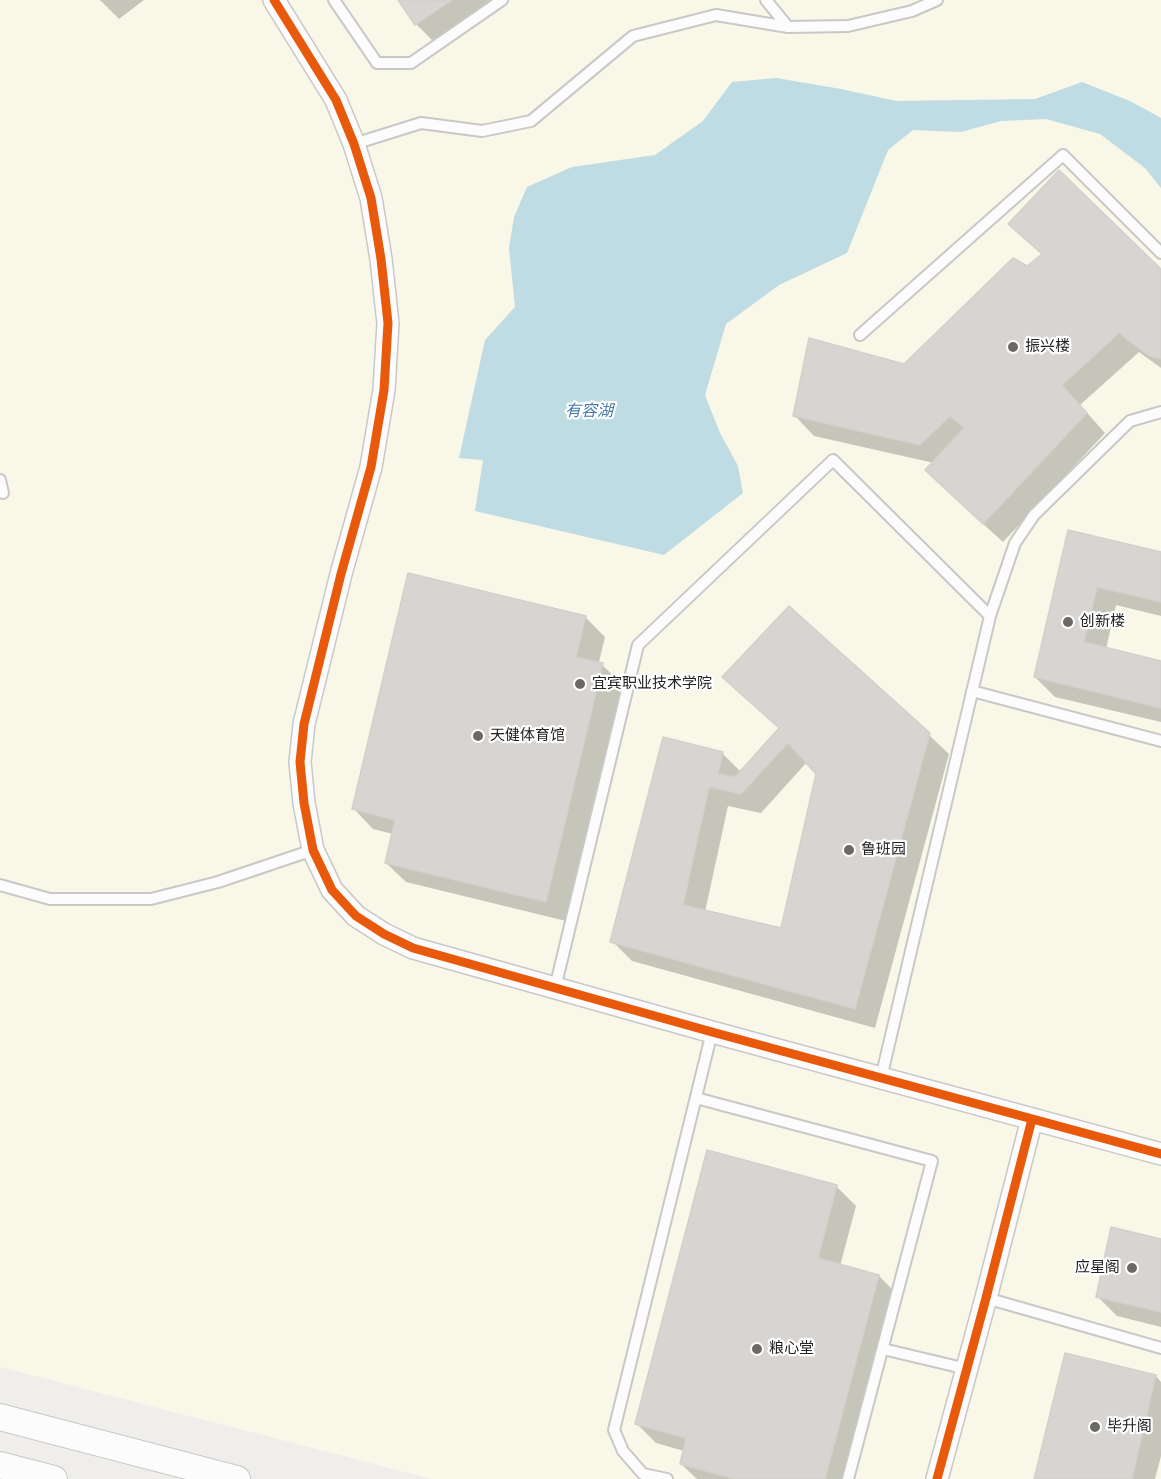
<!DOCTYPE html>
<html>
<head>
<meta charset="utf-8">
<style>
	body { margin:0 }
	canvas { display:block; background:#f0eeeb }
</style>
</head>
<body>
<canvas width="1161" height="1479"></canvas>
<script>
const ctx = document.querySelector('canvas').getContext('2d');
ctx.lineJoin = 'round';
function paint(path, color) {
  ctx.fillStyle = color;
  ctx.fill(path, 'evenodd');
}
function stroke(path, color, width, dash) {
  ctx.strokeStyle = color;
  ctx.lineWidth = width;
  ctx.lineCap = dash ? 'butt' : 'round';
  ctx.setLineDash(dash || []);
  ctx.stroke(path);
}
function write(font, color, halo, rows, align = 'center') {
  ctx.font = font + ' "Work Sans","Noto Sans SC",sans-serif';
  ctx.lineWidth = 4.5;
  ctx.setLineDash([]);
  ctx.textBaseline = 'middle';
  ctx.strokeStyle = halo;
  ctx.fillStyle = color;
  for (const [text, x, y, turn = 0] of rows) {
    ctx.save();
    ctx.translate(x, y);
    ctx.rotate((+turn || 0) * Math.PI / 180);
    ctx.textAlign = isNaN(turn) ? turn : align;
    if (halo) ctx.strokeText(text, 0, 0);
    ctx.fillText(text, 0, 0);
    ctx.restore();
  }
}
paint(new Path2D(`
	M0,0H1161V1479H432L0,1367Z`), '#f8f7e8');
paint(new Path2D(`
	M776,78L841,89L896,101L1035,99L1082,82L1130,101L1161,118V188L1145,168L1100,134L1046,119L1001,121L961,132L913,130L888,150L847,253L779,285L726,324L705,395L720,433L738,466L743,493L664,555L475,511L483,460L459,458L485,340L515,307L509,248L514,217L527,187L572,167L655,155L703,121L732,82Z`), '#bfdbe3');
paint(new Path2D(`
	M100,0H144L119,19Z
	M400,0H500L436,44L416,24Z
	M1010,224L1161,271V368L1139,352L1080,405L1105,433L1003,542L946,490L934,463L814,436L795,416L904,366L1043,255Z
	M1069,532L1161,554V616L1116,605L1106,649L1161,663V722L1055,697L1035,677Z
	M585,617L605,637L599,662L622,684L566,921L406,882L386,863L393,834L373,829L354,809Z
	M724,677L929,735L949,754L875,1028L632,961L612,941L722,753L741,772L780,729ZM807,762L818,774L782,930L705,912L728,806L761,813Z
	M836,1186L856,1206L840,1266L879,1276L898,1295L850,1479H697L681,1464L684,1451L656,1443L637,1424Z
	M1161,1240V1327L1117,1316L1098,1297Z
	M1156,1376L1161,1382V1456L1155,1479H1036Z`), '#0003');
const building = new Path2D(`
	M398,0H452L415,25Z
	M1059,170L1161,269V359L1149,356L1119,333L1062,385L1087,413L983,524L925,470L964,428L950,416L920,445L793,416L809,338L904,364L1013,258L1027,266L1042,254L1008,224Z
	M1068,530L1161,552V602L1097,587L1084,642L1161,661V708L1034,677Z
	M408,573L586,616L576,657L603,663L546,902L385,863L395,820L352,809Z
	M789,606L930,733L855,1009L610,942L663,737L723,752L718,774L735,777L779,728L722,677ZM788,743L816,774L781,928L683,905L709,787L741,794Z
	M707,1150L837,1185L818,1258L879,1275L825,1479H735L680,1464L686,1438L635,1424Z
	M1111,1227L1161,1239V1312L1096,1297Z
	M1065,1353L1156,1375L1132,1479H1034Z`);
paint(building, '#d7d4d2');
stroke(building, '#d3d0cc', 1.5);
const service = new Path2D(`
	M334,0L377,63H411L502,0
	M766,0L788,27
	M354,144L421,123L482,131L531,121L633,36L716,15L788,27L848,26L912,11L937,0
	M860,335L1063,155L1161,253
	M0,480L3,493
	M972,691L1161,741
	M0,885L50,899H151L218,882L313,850
	M555,988L638,645L833,460L990,616
	M881,1078L990,616L1015,543L1034,515L1130,421L1161,412
	M696,1098L932,1161L848,1479
	M986,1298L1161,1348
	M883,1349L967,1369
	M667,1479L643,1474L623,1451L614,1430L712,1032`);
const minor = new Path2D(`
	M274,0L336,100L354,144L371,198L381,259L388,323L384,390L371,467L341,574L304,724L300,762L304,803L313,850L332,890L356,916L384,934L413,948L712,1032L1161,1154
	M937,1479L986,1298L1032,1119`);
const tertiary = new Path2D(`
	M0,1417L237,1479
	M0,1465L54,1479`);
stroke(service, '#c9c8c7', 14);
stroke(minor, '#c9c8c7', 24);
stroke(tertiary, '#c9c8c7', 28);
stroke(service, '#fdfcfc', 10);
stroke(minor, '#fdfcfc', 21);
stroke(tertiary, '#fdfcfc', 26);
stroke(new Path2D(`
	M274,0L336,100L354,144L371,198L381,259L388,323L384,390L371,467L341,574L304,724L300,762L304,803L313,850L332,890L356,916L384,934L413,948L712,1032L1161,1154
	M937,1479L986,1298L1032,1119`), '#e8590c', 9);
for (const [x, y, r, color] of [
	[1013,347,6,"#6a6968"],
	[1068,622,6,"#6a6968"],
	[580,684,6,"#6a6968"],
	[478,736,6,"#6a6968"],
	[849,850,6,"#6a6968"],
	[1132,1268,6,"#6a6968"],
	[757,1349,6,"#6a6968"],
	[1095,1427,6,"#6a6968"]
]) {
  const dot = new Path2D();
  dot.arc(x, y, r, 0, 2 * Math.PI);
  ctx.fillStyle = color;
  ctx.fill(dot);
  stroke(dot, '#fff', 2);
}
write('15px', '#222', '#fff', [
	["振兴楼",1025,347],
	["创新楼",1080,622],
	["宜宾职业技术学院",592,684],
	["天健体育馆",490,736],
	["鲁班园",861,850],
	["应星阁",1120,1268,"right"],
	["粮心堂",769,1349],
	["毕升阁",1107,1427]
], 'left');
write('italic 16px', '#4a7aab', '#fff', [
	["有容湖",589,411]
]);
</script>
</body>
</html>
